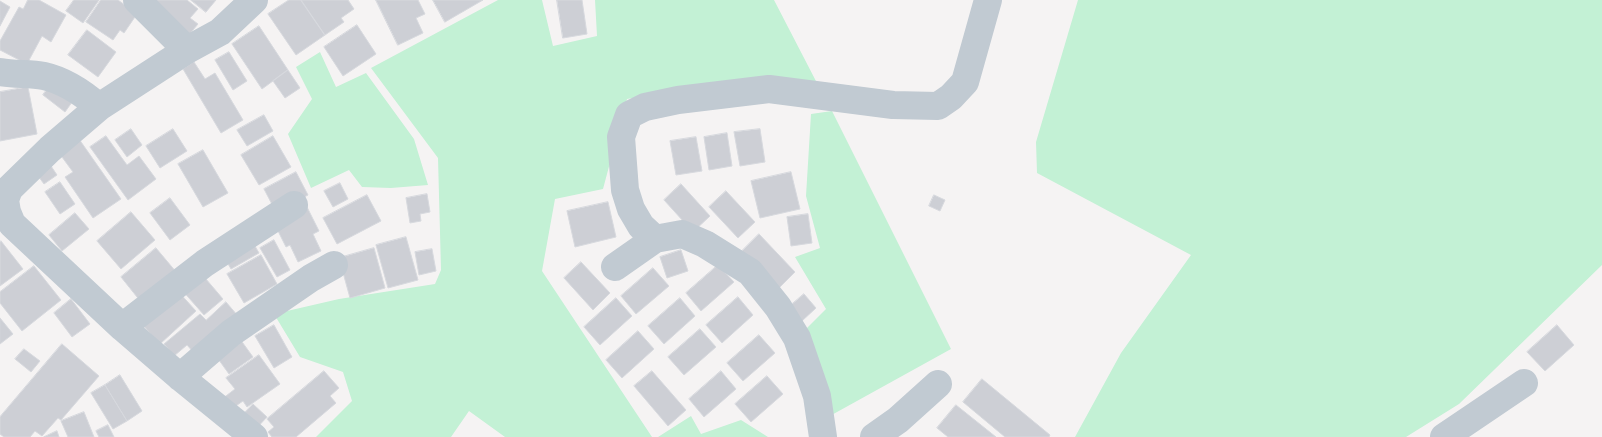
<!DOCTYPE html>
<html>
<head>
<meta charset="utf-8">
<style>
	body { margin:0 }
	canvas { display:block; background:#f5f3f3 }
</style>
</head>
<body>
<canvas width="1602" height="437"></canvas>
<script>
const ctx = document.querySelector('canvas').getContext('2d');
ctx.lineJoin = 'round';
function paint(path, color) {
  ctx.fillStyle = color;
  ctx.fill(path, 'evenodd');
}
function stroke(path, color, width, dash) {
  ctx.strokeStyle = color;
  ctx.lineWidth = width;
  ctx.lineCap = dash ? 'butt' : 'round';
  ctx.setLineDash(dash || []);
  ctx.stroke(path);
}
paint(new Path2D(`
	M498,0H542L553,46L597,36L595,0H774L818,85L700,86L627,99L603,189L555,199L542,271L652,437H505L469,411L451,437H316L352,401L343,372L300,357L274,314L339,299L435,284L441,270L438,158L371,68Z
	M1078,0H1602V265L1459,404L1406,437H1075L1121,353L1191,255L1037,173L1036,142Z
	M320,52L336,87L366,73L414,139L428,185L391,188L362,187L349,170L311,188L288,134L312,99L296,67Z
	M832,111L951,349L828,417L805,330L826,309L795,257L820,248L806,196L811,114Z
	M691,416L701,434L741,420L768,437H658Z`), '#c3f1d5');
const building = new Path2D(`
	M28,0H39L66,15L51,42L42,36L27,64L0,50V41L19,7L23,9Z
	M74,0H99L83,23L66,11Z
	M101,0H118L137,14L124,33L120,30L113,40L86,22Z
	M146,0H187L198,9L190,18L198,24L188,36Z
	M191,0H216L206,12Z
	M289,0H301L325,35L296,55L268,14Z
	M301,0H348L354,9L341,18L344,22L325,35Z
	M376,0H418L425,14L416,18L423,33L398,45Z
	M433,0H483L445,22Z
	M557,0H582L587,34L563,38Z
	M0,1L10,7L0,26Z
	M357,25L376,54L343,76L324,47Z
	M259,26L288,70L262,89L232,44Z
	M87,30L116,52L98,77L68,55Z
	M229,52L247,81L233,90L215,60Z
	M194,62L205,79L215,73L243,120L221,133L183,69Z
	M288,70L300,88L285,98L273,81Z
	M53,81L75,98L65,112L43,95Z
	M28,87L37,134L0,141V92Z
	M264,115L273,131L247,146L237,130Z
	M131,129L142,145L127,157L115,140Z
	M173,129L187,151L160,168L146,146Z
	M760,129L765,162L740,166L734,132Z
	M727,133L732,166L709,170L704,137Z
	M106,136L127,165L139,156L156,179L128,200L90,147Z
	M273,136L291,167L259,185L241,155Z
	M696,137L702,171L676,175L670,141Z
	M79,139L121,199L93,218L65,177L73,172L59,153Z
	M203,150L228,193L203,207L178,164Z
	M47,160L57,175L44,184L33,169Z
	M296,172L308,195L276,212L264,189Z
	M791,172L800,209L760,218L751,181Z
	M60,182L75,204L60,214L45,192Z
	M340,183L348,199L333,207L324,191Z
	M681,184L710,216L693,232L664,200Z
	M726,191L755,222L738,238L709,207Z
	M427,194L430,212L420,214L421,221L410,223L406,198Z
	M367,195L381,221L337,244L323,218Z
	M934,195L945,200L940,211L929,206Z
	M170,198L190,225L170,240L150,213Z
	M608,202L616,237L575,247L567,211Z
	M307,207L319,231L313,234L321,251L298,262L290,245L286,247L274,223Z
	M131,212L155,240L121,269L97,241Z
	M75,213L89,229L62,251L49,235Z
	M808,214L812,243L791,246L787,217Z
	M759,234L795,272L778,289L742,251Z
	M406,237L418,280L388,288L376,245Z
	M251,239L259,253L231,269L223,255Z
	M274,240L290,270L277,277L260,248Z
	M1,241L23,269L0,286V242Z
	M156,248L177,273L141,302L121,277Z
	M374,248L385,288L350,298L339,258Z
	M432,249L436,271L419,275L415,252Z
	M681,250L688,271L667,278L660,257Z
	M261,255L277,284L244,303L227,274Z
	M581,262L610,293L593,310L564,278Z
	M718,265L734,282L701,311L686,293Z
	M34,266L61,300L22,331L0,303V292Z
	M653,268L669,286L636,314L621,296Z
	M200,272L223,299L204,315L181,289Z
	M175,288L196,311L160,344L139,321Z
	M804,294L816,308L802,321L790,306Z
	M738,297L753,315L722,343L706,325Z
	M616,298L632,316L600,345L584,327Z
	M680,298L695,316L664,344L648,326Z
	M71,299L90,324L72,337L54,313Z
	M226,302L238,316L194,353L187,345L174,356L164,344L200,314L206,320Z
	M0,318L13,334L0,344Z
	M274,325L292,357L274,368L255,336Z
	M1557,325L1574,345L1545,371L1527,352Z
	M700,329L716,347L684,375L668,357Z
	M638,331L654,349L622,378L606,360Z
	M759,335L775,353L743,381L727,363Z
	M240,339L253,357L229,374L216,356Z
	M62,344L99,376L61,420L58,418L42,436L35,431L30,437H4L0,434V417Z
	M24,349L40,361L31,372L15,359Z
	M259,355L280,384L247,407L243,401L230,410L222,399L235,389L226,378Z
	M324,371L339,388L330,396L336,403L296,437H272L268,432L274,427L267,419Z
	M652,371L686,410L668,426L634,386Z
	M721,371L736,389L704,417L689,399Z
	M120,375L142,411L127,421L105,385Z
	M767,376L783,394L751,422L735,404Z
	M982,379L1050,435L1049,437H1005L963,402Z
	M105,385L127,421L113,429L91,393Z
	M253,404L267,417L254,431L240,418Z
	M956,405L996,437H948L937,428Z
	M84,412L94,437H68L61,421Z
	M108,425L114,437H99L96,431Z
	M57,431L59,437H44Z`);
paint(building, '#cdcfd5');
stroke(building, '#d7d9de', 1);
stroke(new Path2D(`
	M137,0L187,50
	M254,0L220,32L187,50L99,107L50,149L9,189L5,200L7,212L12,224L122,327L180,377L254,437
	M0,72C14,75 30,73 44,76C66,81 83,93 99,107
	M655,239L641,226L631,209L625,190L621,137L629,115L645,107L678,100L769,89L893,105L938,106L951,97L965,82L988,0
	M615,267L655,239L682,234L705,244L750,272L778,307L797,338L817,396L823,437
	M122,327L205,263L294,205
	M180,377L231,333L311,278L334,265
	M874,437L898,420L938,384
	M1444,437L1524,383`), '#c1cad2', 28);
</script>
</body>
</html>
